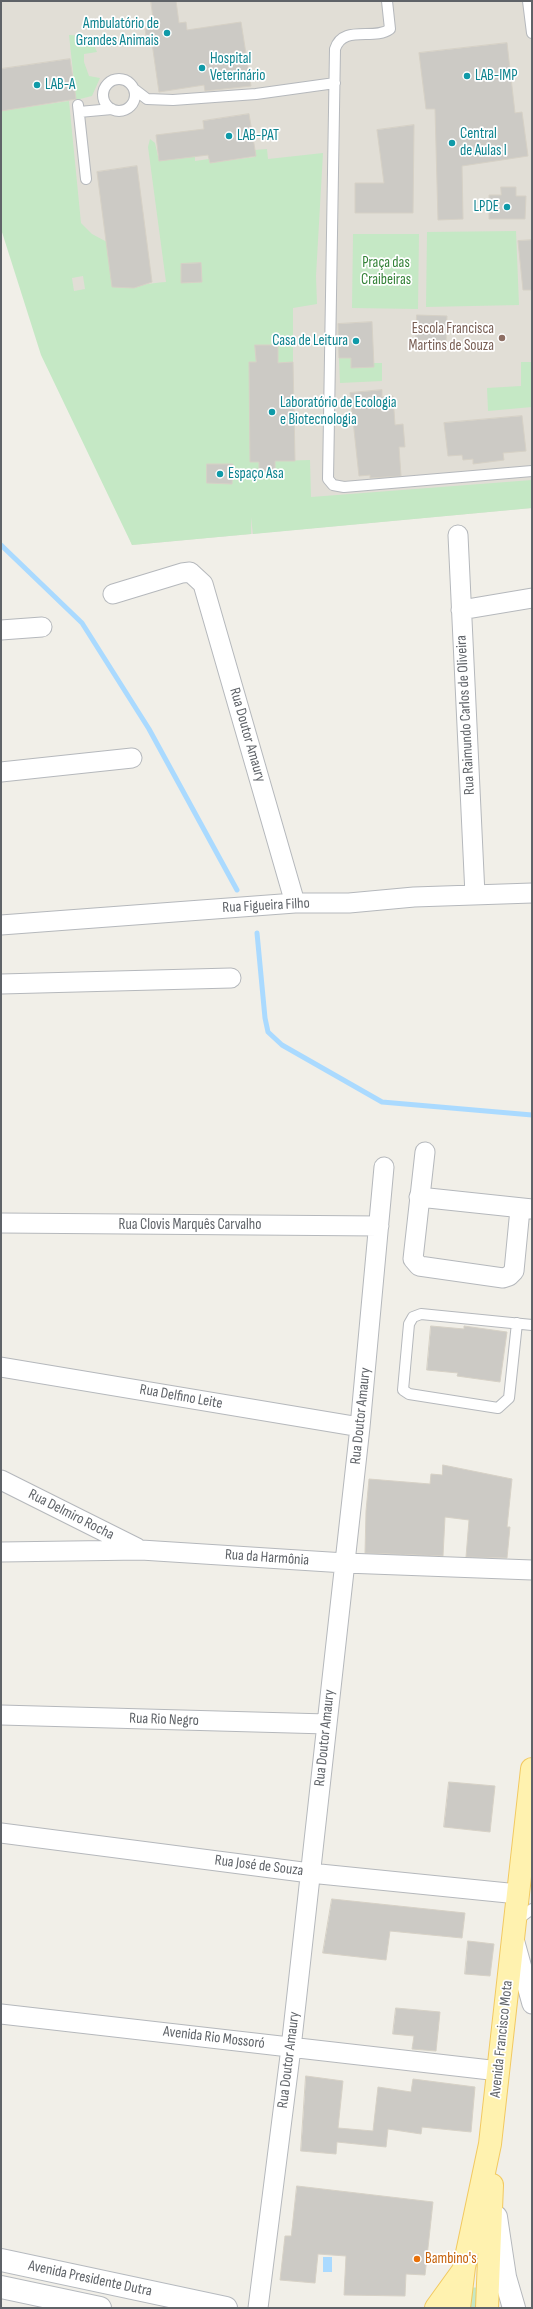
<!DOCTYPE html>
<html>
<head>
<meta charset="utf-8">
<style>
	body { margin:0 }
	#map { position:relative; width:533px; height:2309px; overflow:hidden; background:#f1efe8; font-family:"Sofia Sans Condensed",sans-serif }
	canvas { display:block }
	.frame { position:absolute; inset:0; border:2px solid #5f6368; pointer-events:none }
</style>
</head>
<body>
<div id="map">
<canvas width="533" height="2309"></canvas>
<div class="frame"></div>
</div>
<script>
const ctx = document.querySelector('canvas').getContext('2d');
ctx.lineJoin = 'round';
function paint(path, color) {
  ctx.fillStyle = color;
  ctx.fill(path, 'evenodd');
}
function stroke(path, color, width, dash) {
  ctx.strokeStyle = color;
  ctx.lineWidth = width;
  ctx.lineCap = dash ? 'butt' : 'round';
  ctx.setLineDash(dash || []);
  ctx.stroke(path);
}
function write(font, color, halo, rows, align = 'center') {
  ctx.font = font + ' "Sofia Sans Condensed",sans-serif';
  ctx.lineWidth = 3.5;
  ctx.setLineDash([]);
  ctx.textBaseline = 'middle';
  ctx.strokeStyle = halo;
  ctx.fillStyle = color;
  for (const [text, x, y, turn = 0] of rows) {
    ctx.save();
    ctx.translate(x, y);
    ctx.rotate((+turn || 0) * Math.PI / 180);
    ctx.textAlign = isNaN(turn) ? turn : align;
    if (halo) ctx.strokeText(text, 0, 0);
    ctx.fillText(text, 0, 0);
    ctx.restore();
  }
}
paint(new Path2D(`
	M1,1H532V508L132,545L1,229Z`), '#e1ded6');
paint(new Path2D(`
	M69,35C82,35 93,39 97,52L84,54V62L89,76L100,78L92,96L76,100Z
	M69,101L81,223L92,234L107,242L113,287C133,288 147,283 166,282L148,147L150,139L155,143L159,161L195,156V161L209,159L210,163L255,157V150L267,149L268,159L323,153L316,276L317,304L293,308V362L278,363V345H255L256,362H249L250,462H259V473L275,472V461L310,460L311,497L532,480V508L253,534L251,517V534L132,545L41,355L1,229V111ZM201,263L202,282L182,283L181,264ZM83,276L85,289L74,291L72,278ZM208,464H233L232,484L207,483Z
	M516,231L519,305L426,307L427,232Z
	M353,234H419L418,309L352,308Z
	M339,358H351L352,368L373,367V363H382V381L340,383Z
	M521,362H531L532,407L488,411L487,388L521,386Z
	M482,2287L479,2308H465L468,2288Z`), '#c5e8c5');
paint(new Path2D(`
	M323,2257H332V2272H323Z`), '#aadaff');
stroke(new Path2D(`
	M1,545L82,623L149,729L237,890
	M257,933L265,1018L268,1032L282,1045L382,1102L532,1115`), '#aadaff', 5);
const building = new Path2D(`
	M151,1H176L179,23L186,22L187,30L241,22L251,86L205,91L204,85L159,92L152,43L147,44L145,28L154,27Z
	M507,43L515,113L522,112L528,156L462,166L463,219L438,220L435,109H426L419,53Z
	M70,59L76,99L1,111V69Z
	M249,114L256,156L210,163L208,155L159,161L156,135L204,129L203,121Z
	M414,125L413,213H355V183H384L377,130Z
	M137,166L152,282L134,288L112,287L97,172Z
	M501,187H516V196H526L525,219H489V195H501Z
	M532,240V290H523L518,241Z
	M201,263L202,282L181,283V264Z
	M417,315L447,316L446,341L416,340Z
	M372,322L374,367L351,368V358H339L338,324Z
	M255,345H278V363L293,362L295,461H275V472L259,473V462H250L249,362H256Z
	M382,390V397L393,396L395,425L403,424L405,447H399L401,476L370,478V475L359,476L350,393Z
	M522,416L526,451L503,453L504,460L473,464V459L463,460L462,455L448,456L444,423Z
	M207,464H233L232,484L207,483Z
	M431,1326L464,1329V1326L507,1332L500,1382L457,1376L458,1373L427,1370Z
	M443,1465L512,1479L507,1527H510L507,1558L466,1557L469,1520L445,1517L443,1556L365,1553L366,1511L369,1479L430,1484L431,1474L442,1475Z
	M449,1782L495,1786L490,1832L444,1827Z
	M332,1899L465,1913L462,1938L390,1931L386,1960L323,1953Z
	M468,1941L494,1944L490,1976L465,1974Z
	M396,2008L440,2012L436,2051L412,2049L414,2036L393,2034Z
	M306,2076L343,2081L338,2128L373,2131L378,2087L411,2092L413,2079L475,2087L471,2132L422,2127L421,2134L388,2129L386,2147L337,2142L336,2154L301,2151Z
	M297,2186L433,2202L425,2275L406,2274L405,2296L344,2295L346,2256L318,2254L315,2283L280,2280L285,2236H291Z`);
paint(building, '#cccac5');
stroke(building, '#d6d1c6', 1);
const service = new Path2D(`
	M387,1L390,29C374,41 343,24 335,49L328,479L333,485L344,487L532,471
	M528,1L532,33
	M103 95a16 16 0 1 1 32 0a16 16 0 1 1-32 0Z
	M134,89L147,99L173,100L256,94L335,83
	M78,105L86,179
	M79,112L112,109
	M517,1323L509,1398L498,1408L409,1394L403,1390L409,1324L413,1317L421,1314L532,1325
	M516,1921L532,1909`);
const minor = new Path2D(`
	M458,535L475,895
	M113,594L182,573L190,572L203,584L295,903
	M461,610L532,598
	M1,630L42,627
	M1,772L132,758
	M1,925L295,903H349L414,897L532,893
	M1,984L231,978
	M425,1152L413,1259L419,1266L503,1278L509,1276L514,1271L520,1209
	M419,1197L532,1209
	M1,1223L379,1226
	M1,1367L360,1427
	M1,1480L137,1548
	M1,1552L141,1550L345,1563L532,1570
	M1,1715L327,1724
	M1,1833L310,1873L518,1894
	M514,1939L532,2004
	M1,2014L499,2071
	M258,2308L291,2048L360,1427L384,1167`);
const tertiary = new Path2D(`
	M496,2217L505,2277L514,2308`);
const secondary = new Path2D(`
	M1,2260L226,2308
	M1,2287L100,2308`);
const primary = new Path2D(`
	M436,2308L462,2272
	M459,2308L464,2267L490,2144L532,1769
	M487,2308L492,2185`);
stroke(service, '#b5b8bc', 12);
stroke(minor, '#b5b8bc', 21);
stroke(tertiary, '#b5b8bc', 24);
stroke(secondary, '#b6babf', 24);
stroke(primary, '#f2c960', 24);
stroke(service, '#fff', 10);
stroke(minor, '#fff', 19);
stroke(tertiary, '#fff', 22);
stroke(secondary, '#fff', 22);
stroke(primary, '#fff2af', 22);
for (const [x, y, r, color] of [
	[167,33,4,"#0f9aa8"],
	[202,68,4,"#0f9aa8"],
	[467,76,4,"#0f9aa8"],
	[37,85,4,"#0f9aa8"],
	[229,136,4,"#0f9aa8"],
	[452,143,4,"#0f9aa8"],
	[507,207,4,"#0f9aa8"],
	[502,338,4,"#8d6e63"],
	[356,341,4,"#0f9aa8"],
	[272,412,4,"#0f9aa8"],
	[220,474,4,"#0f9aa8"],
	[417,2259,4,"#e8710a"]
]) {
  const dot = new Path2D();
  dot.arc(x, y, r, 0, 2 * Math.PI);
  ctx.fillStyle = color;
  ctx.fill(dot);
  stroke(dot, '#fff', 1.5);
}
write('15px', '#0d838f', '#fff', [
	["Ambulatório de",159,24,"right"],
	["Grandes Animais",159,41,"right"],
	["Hospital",210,59],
	["Veterinário",210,76],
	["LAB-IMP",475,76],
	["LAB-A",45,85],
	["Central",460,134],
	["de Aulas I",460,151],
	["LAB-PAT",237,136],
	["LPDE",499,207,"right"],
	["Casa de Leitura",348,341,"right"],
	["Laboratório de Ecologia",280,403],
	["e Biotecnologia",280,420],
	["Espaço Asa",228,474]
], 'left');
write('15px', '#348238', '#fff', [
	["Praça das",386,263],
	["Craibeiras",386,280]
]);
write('15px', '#785e54', '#fff', [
	["Escola Francisca",494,329],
	["Martins de Souza",494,346]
], 'right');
write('15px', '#5f6368', '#fff', [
	["Rua Raimundo Carlos de Oliveira",466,715,-93],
	["Rua Doutor Amaury",247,735,74],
	["Rua Figueira Filho",266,906,-3],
	["Rua Clovis Marquês Carvalho",190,1225],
	["Rua Delfino Leite",181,1397,10],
	["Rua Doutor Amaury",361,1416,-84],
	["Rua Delmiro Rocha",71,1515,27],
	["Rua da Harmônia",267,1558,4],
	["Rua Rio Negro",164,1720,2],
	["Rua Doutor Amaury",325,1738,-84],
	["Rua José de Souza",259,1866,7],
	["Avenida Rio Mossoró",214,2038,7],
	["Avenida Francisco Mota",502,2039,-84],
	["Rua Doutor Amaury",289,2060,-83],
	["Avenida Presidente Dutra",90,2279,12]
]);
write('15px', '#c56008', '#fff', [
	["Bambino's",425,2259]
], 'left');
</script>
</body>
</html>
